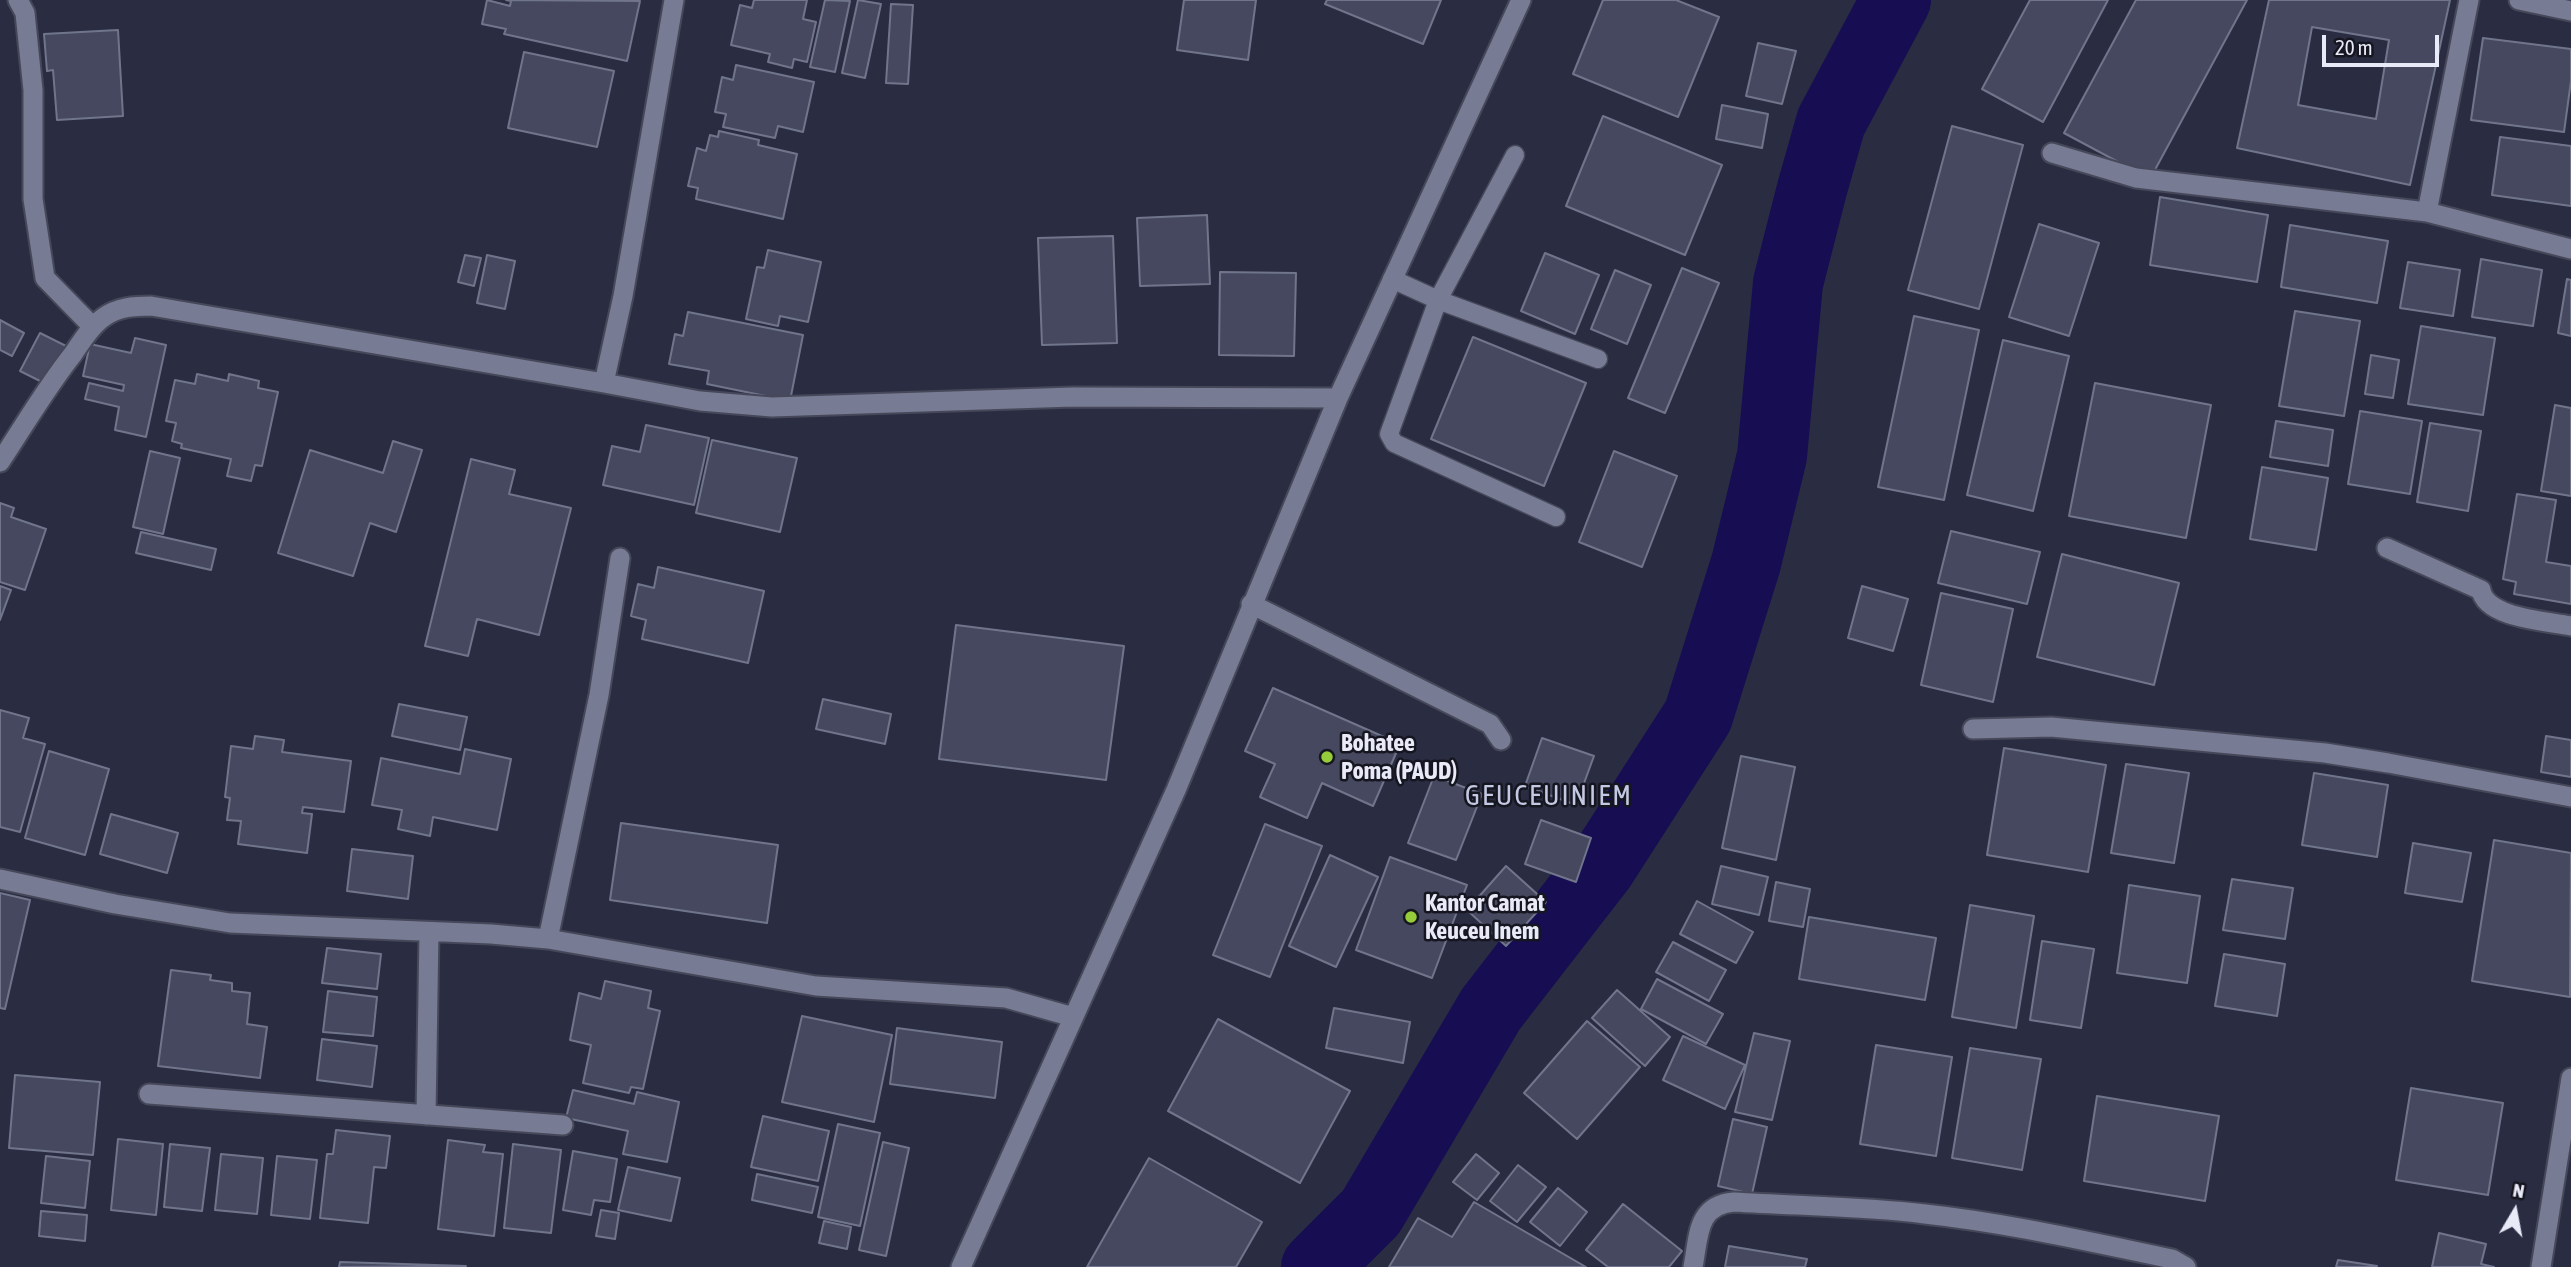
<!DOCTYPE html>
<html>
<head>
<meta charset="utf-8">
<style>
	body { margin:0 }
	#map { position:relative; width:2571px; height:1267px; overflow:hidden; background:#2a2d42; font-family:"Asap Condensed",sans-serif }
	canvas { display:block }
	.north { position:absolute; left:2480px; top:1176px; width:70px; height:70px; -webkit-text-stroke:5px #151620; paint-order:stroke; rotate:10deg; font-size:19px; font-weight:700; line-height:28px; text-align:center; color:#e8eaf8 }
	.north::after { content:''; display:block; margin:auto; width:24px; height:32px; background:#e8eaf8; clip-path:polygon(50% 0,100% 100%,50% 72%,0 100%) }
	.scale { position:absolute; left:2322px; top:35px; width:117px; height:32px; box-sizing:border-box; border:4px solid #e8eaf8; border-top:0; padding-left:9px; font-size:21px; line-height:24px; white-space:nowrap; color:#e8eaf8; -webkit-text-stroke:5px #151620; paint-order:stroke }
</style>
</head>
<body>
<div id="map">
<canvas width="2571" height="1267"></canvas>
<div class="north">N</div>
<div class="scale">20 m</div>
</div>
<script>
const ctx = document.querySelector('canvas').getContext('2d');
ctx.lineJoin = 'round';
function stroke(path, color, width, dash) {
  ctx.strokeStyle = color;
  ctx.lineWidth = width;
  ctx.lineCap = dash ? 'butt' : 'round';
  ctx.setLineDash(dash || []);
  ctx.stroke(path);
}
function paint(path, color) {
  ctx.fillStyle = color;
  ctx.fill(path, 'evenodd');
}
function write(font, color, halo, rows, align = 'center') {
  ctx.font = font + ' "Asap Condensed",sans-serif';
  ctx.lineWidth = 5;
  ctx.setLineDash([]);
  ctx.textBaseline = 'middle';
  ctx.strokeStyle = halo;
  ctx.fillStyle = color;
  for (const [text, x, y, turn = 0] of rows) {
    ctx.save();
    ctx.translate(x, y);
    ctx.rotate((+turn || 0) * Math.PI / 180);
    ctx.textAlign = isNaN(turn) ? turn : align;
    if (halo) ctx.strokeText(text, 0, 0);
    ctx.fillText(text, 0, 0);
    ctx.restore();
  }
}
stroke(new Path2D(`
	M1316,1267L1371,1212L1491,1009L1601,867L1698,716L1746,563L1772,456L1788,283L1812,189L1831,122L1896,0`), '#160d53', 70);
const building = new Path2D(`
	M487,0L510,6L511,1L506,0L640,1L627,61L504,34L506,29L482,24Z
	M754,0H807L803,19L816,22L807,62L794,59L792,68L768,62L770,54L731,45L740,5L752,8Z
	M825,0L850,1L835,72L810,67Z
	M858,0L881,4L865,78L842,73Z
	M1184,0H1256L1248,60L1177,50Z
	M1327,0H1441L1423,44L1325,4Z
	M1603,0H1676L1719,17L1678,117L1573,74Z
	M2030,0H2108L2043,122L1982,89Z
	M2136,0H2247L2150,179L2064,133Z
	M2269,0H2450L2410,185L2237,148ZM2312,27L2389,40L2376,119L2298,105Z
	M891,4L913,5L908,84L886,83Z
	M118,30L123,116L57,120L53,70L47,71L44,34Z
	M2483,38L2571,49V81L2564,132L2471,120Z
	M1758,43L1796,51L1782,104L1746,96Z
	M524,52L614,71L597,147L508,128Z
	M736,65L814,82L803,132L778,126L775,138L723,127L726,114L715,112L722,77L733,80Z
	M1722,105L1768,114L1762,148L1716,139Z
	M1603,116L1722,165L1685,255L1566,206Z
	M1952,126L2023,145L1979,309L1908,290Z
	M719,131L759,140L758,145L797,154L783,219L696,199L698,188L688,186L697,148L706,151L710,135L718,137Z
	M2500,137L2571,146V206L2492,195Z
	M2160,197L2268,215L2257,282L2150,265Z
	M1207,215L1210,284L1140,286L1137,218Z
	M2039,224L2099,243L2069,336L2009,317Z
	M2290,225L2388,241L2377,303L2281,287Z
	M1113,236L1117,343L1042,345L1038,238Z
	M768,250L821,262L808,322L780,316L778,326L746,319L757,267L764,268Z
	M1545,253L1599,275L1575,334L1521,311Z
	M465,255L481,258L474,286L458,282Z
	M487,255L515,261L505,309L477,303Z
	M2481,259L2542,270L2533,326L2472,317Z
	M2408,262L2460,270L2453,316L2400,308Z
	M1682,268L1719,283L1665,413L1628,398Z
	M1615,270L1651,285L1627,344L1591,329Z
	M1220,272L1296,273L1294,356L1219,355Z
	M2567,279L2571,280V336L2558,333Z
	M2295,311L2360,321L2344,416L2279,406Z
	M688,312L803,335L790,401L707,384L709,371L669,364L675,334L683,336Z
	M1914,316L1979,330L1944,500L1878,487Z
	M0,320L24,333L12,356L0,350Z
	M2421,326L2495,338L2483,415L2408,404Z
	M40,333L68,347L48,385L20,371Z
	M1473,337L1586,383L1544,486L1431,439Z
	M135,338L166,345L146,437L115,430L119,407L85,399L89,383L123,391L124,385L83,376L90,344L131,353Z
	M2003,340L2069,356L2033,511L1967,495Z
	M2371,355L2399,360L2393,398L2365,394Z
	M197,374L228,381L229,374L259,381L258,388L278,392L262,466L255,465L251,481L227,476L231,459L181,448L182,444L172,441L176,423L166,421L175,380L195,384Z
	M2095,383L2211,405L2186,538L2069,516Z
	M2555,405L2571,408V496L2541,491Z
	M2360,411L2422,421L2410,494L2348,484Z
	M2276,421L2333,430L2328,466L2270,457Z
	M2430,423L2481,431L2468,511L2417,502Z
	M646,425L709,438L694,505L603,485L612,446L640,452Z
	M712,440L797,458L780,532L696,513Z
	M393,441L422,450L396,532L370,523L353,576L278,553L310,450L383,473Z
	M150,451L180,458L163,534L133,527Z
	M1614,451L1677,476L1642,567L1579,542Z
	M471,459L515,470L509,494L571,508L539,635L477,619L468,656L425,646Z
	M2262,467L2328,478L2316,550L2250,539Z
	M2517,494L2556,500L2546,562L2571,566V604L2514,594L2516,582L2503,579Z
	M0,503L14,508L11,517L46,529L25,590L0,582Z
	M1951,531L2040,552L2027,604L1938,583Z
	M141,532L216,549L211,570L136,553Z
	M2062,554L2179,583L2154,685L2037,657Z
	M658,567L764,591L748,663L642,639L646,620L631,616L638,584L654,588Z
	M0,586L11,590L0,620Z
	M1862,586L1908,599L1893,651L1848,638Z
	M1941,593L2013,609L1993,702L1921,685Z
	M956,625L1124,646L1106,780L939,759Z
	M1273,688L1400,744L1373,806L1322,783L1307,818L1260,797L1275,764L1245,751Z
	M823,699L891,714L885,744L816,729Z
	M399,704L467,717L460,750L392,736Z
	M0,710L29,718L23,738L45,744L20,832L0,827Z
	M255,736L284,740L282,752L351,761L344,812L303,807L302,813L312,814L307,853L238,844L241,821L227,820L230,798L225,797L231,746L253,749Z
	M2546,736L2571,740V777L2541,772Z
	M1542,738L1594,756L1576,805L1525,786Z
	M2004,748L2106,765L2088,872L1987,855Z
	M465,749L511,759L497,830L433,817L430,836L398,829L402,810L372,805L381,758L460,774Z
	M49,751L109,769L85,855L25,838Z
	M1741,756L1795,767L1776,860L1722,848Z
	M2126,764L2189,773L2174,863L2111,853Z
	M2314,773L2388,785L2377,857L2302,845Z
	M1434,776L1482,794L1456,860L1408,843Z
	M111,814L178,833L167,873L100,854Z
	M1541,820L1591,838L1576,882L1525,864Z
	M621,823L778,845L767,923L610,900Z
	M1265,824L1322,846L1270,977L1213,955Z
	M2494,840L2571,853L2570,997L2472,981Z
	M2413,843L2471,853L2462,902L2405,893Z
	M352,849L413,856L408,899L347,891Z
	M1330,855L1378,877L1336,967L1289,946Z
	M1390,857L1467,885L1432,978L1356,950Z
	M1506,866L1546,902L1506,946L1467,910Z
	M1721,866L1768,877L1759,915L1712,904Z
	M2232,879L2293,888L2285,939L2223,930Z
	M1776,882L1810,889L1803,927L1769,921Z
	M2129,885L2200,896L2187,983L2117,973Z
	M0,893L30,900L5,1009L0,1008Z
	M1697,901L1753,932L1736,963L1680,934Z
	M1970,905L2034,916L2016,1028L1952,1017Z
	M1809,917L1936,938L1925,1000L1799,979Z
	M2042,941L2094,949L2081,1028L2030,1020Z
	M1673,942L1726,970L1709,1001L1656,972Z
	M327,948L381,954L377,989L322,983Z
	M2224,954L2285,964L2277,1016L2215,1006Z
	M171,970L211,975L210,980L232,983V991L250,993L247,1024L267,1027L260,1078L158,1066Z
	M1657,979L1723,1014L1706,1044L1641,1009Z
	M605,981L651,991L648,1008L660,1011L643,1089L631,1087L629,1093L583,1083L591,1045L570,1040L579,993L601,999Z
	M1617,990L1670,1037L1645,1066L1592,1018Z
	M328,991L377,997L373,1036L323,1032Z
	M1334,1008L1410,1022L1403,1063L1326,1048Z
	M802,1016L892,1035L874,1122L782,1102Z
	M1218,1019L1350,1091L1300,1183L1168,1111Z
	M1587,1021L1640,1067L1577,1139L1524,1093Z
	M897,1028L1002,1042L995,1098L890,1084Z
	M1754,1033L1790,1041L1772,1120L1735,1112Z
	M1683,1036L1745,1065L1725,1109L1663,1080Z
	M322,1039L377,1046L372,1087L317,1080Z
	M1876,1045L1952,1057L1936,1156L1860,1144Z
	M1970,1048L2041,1059L2022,1170L1952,1158Z
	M15,1075L100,1082L93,1155L9,1148Z
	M2411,1088L2503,1103L2488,1195L2396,1180Z
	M573,1090L634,1104L637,1092L679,1102L667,1162L623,1154L628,1131L566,1118Z
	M2097,1096L2219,1116L2205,1201L2084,1181Z
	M763,1116L829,1131L818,1181L751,1167Z
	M1733,1119L1767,1127L1752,1194L1718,1186Z
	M838,1124L880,1133L860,1226L818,1217Z
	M336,1130L390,1136L386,1168L374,1167L368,1223L320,1218L327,1154H333Z
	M118,1139L163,1144L156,1215L111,1210Z
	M448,1140L485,1145L483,1152L503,1154L494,1236L438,1229Z
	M883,1142L909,1148L886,1256L859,1250Z
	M170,1144L210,1148L202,1211L164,1207Z
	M513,1144L561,1150L551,1233L504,1228Z
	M573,1151L617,1159L610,1202L594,1200L591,1215L563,1210Z
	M221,1154L263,1158L257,1214L215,1210Z
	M1476,1154L1499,1173L1477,1200L1453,1182Z
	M46,1156L90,1161L85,1208L41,1203Z
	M277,1156L317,1160L310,1219L271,1215Z
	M1149,1158L1262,1222L1236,1267H1087Z
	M1518,1165L1546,1187L1517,1222L1490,1201Z
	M628,1167L680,1178L671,1221L618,1210Z
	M757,1174L818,1187L812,1213L752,1200Z
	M1558,1188L1587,1212L1560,1246L1530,1222Z
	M1474,1202L1586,1267H1389L1418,1218L1452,1237Z
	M1623,1204L1682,1251L1669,1267H1608L1586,1250Z
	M601,1210L619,1213L615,1239L596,1236Z
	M41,1211L87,1215L85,1241L39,1236Z
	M824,1221L851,1227L847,1249L819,1243Z
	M2439,1233L2486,1244L2481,1264L2494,1267H2432Z
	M1729,1246L1807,1259L1805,1267H1725Z
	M2338,1260L2377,1266L2376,1267H2336Z
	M340,1262L466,1266L339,1267Z`);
paint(building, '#45485e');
stroke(building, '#71758c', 2);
const service = new Path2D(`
	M1515,155L1438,300L1389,434L1394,443L1556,517
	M1392,279L1438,300L1598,359`);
const minor = new Path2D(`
	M18,0L25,13L33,90V199L45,278L93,327
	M674,0L623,296L604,383L700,401L772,407L1073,397L1338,398
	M2519,0L2571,11
	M2052,153L2136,178L2427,212L2571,249
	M2427,212L2469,0
	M0,462C24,426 46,388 73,354C82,341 91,326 104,317C118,307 134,306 151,306L604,383
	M2387,548L2481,590C2486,618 2546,621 2571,626
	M1251,604L1490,724L1501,740
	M1973,729L2051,727L2325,753L2388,763L2571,797
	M0,879L115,904L230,923L491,934L548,939L816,986L1006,998L1073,1017
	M548,939L599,695L620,558
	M149,1094L563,1125
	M426,1115L429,932
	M961,1267L1176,790L1338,398L1521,0
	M1693,1267C1699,1237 1696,1205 1734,1202C1797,1206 1862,1206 1925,1214C2008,1223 2090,1242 2172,1259L2186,1267
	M2541,1267L2571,1078`);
stroke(service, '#46485a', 21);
stroke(minor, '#46485a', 23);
stroke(service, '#777b93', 18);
stroke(minor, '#777b93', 19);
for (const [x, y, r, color] of [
	[1327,757,7,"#96cc39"],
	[1411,917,7,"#96cc39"]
]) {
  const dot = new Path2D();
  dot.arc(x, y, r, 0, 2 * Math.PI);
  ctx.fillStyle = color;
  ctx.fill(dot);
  stroke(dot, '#151620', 2.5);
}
write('bold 24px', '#e8eaf8', '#151620', [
	["Bohatee",1341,743],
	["Poma (PAUD)",1341,771],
	["Kantor Camat",1425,903],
	["Keuceu Inem",1425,931]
], 'left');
ctx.letterSpacing = '2px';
write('28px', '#c4c9e3', '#151620', [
	["GEUCEUINIEM",1549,796]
]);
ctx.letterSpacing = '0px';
</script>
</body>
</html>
